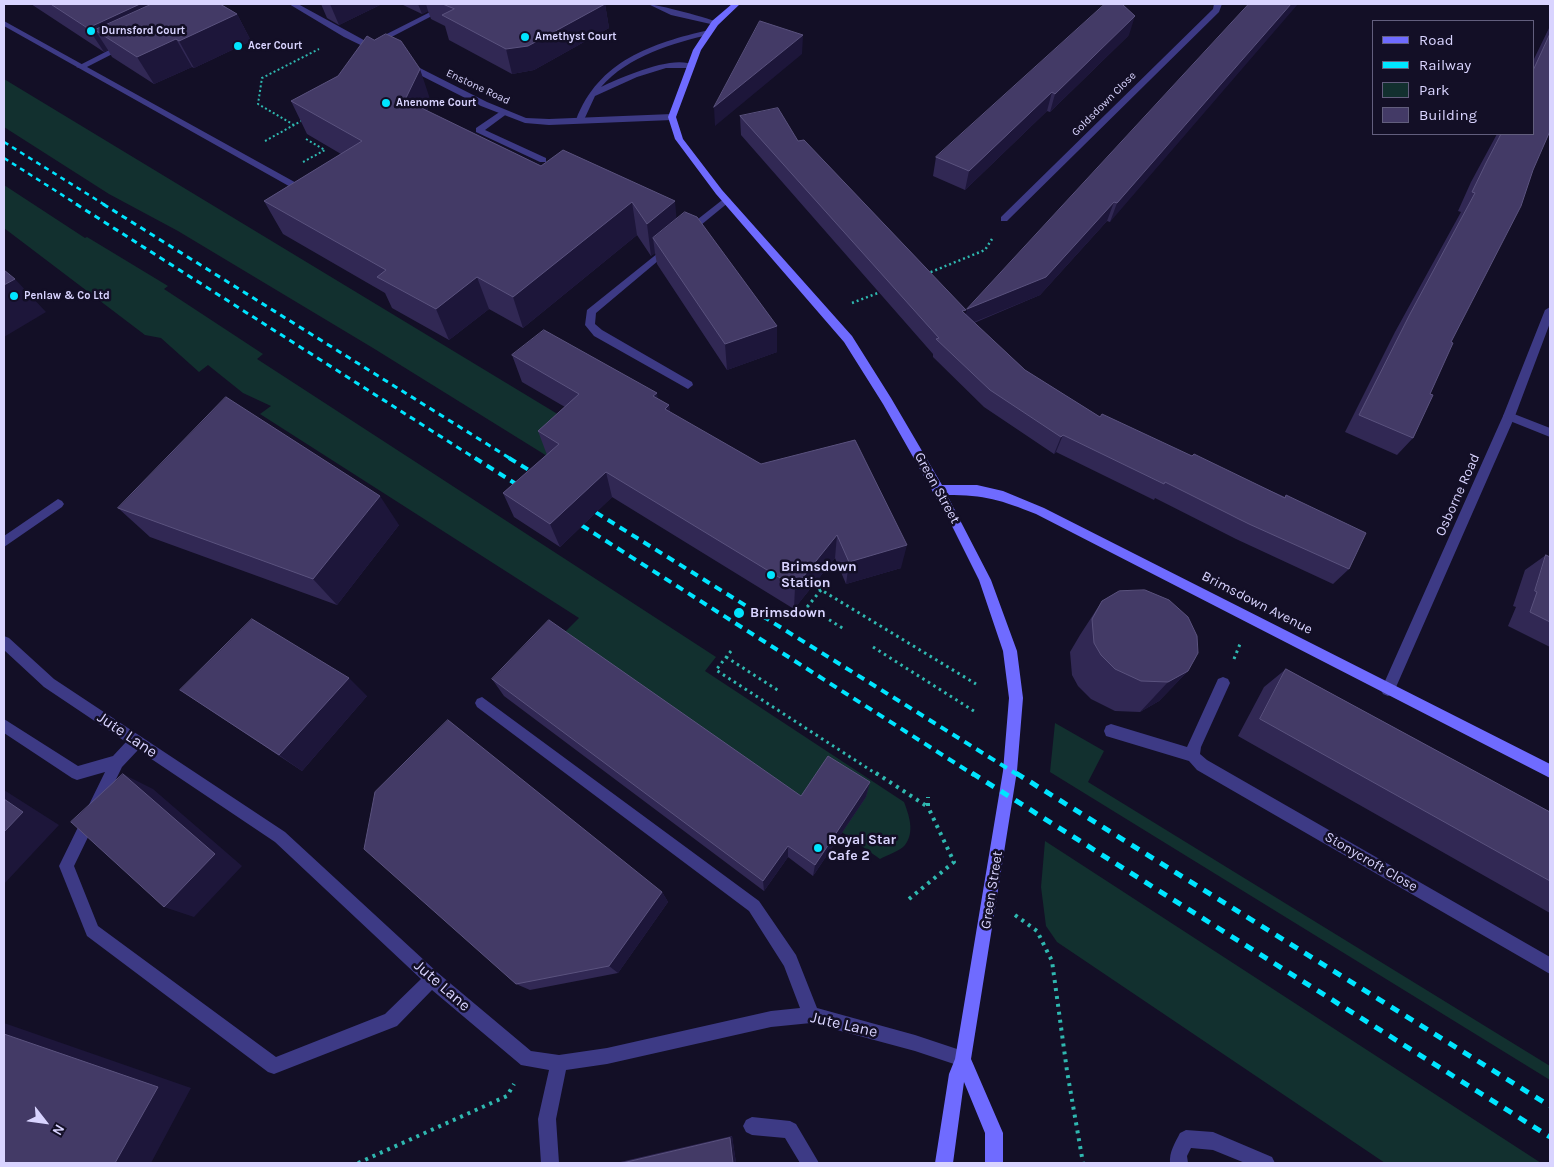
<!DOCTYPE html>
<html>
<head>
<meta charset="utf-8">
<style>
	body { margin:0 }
	#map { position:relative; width:1554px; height:1167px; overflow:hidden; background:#130f26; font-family:Karla,sans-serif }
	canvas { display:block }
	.frame { position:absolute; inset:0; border:5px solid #d9d4ff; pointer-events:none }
	.legend { position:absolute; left:1372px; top:20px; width:162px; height:115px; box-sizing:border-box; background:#130f26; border:1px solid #625e7d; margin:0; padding:6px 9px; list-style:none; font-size:15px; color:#d9d4ff }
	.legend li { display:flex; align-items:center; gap:10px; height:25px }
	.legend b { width:25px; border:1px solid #625e7d }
	.north { position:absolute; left:20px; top:1097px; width:50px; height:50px; -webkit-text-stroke:4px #130f26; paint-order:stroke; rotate:120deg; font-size:14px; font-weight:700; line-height:20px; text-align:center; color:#d9d4ff }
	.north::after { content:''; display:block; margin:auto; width:18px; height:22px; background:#d9d4ff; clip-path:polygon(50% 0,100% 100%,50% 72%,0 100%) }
</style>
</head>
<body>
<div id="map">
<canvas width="1554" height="1167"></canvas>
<div class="frame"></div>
<ul class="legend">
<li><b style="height:6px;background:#6f6bff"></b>Road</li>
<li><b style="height:6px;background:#00e5ff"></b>Railway</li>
<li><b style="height:14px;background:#12302f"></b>Park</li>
<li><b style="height:14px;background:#433a66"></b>Building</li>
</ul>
<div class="north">N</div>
</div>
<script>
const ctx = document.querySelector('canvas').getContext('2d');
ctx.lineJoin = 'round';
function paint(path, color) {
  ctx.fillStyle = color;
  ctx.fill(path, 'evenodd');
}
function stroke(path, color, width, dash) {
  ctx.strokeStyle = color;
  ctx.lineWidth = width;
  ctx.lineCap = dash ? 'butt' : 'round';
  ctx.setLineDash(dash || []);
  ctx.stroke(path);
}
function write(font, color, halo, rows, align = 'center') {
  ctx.font = font + ' Karla,sans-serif';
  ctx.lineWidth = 5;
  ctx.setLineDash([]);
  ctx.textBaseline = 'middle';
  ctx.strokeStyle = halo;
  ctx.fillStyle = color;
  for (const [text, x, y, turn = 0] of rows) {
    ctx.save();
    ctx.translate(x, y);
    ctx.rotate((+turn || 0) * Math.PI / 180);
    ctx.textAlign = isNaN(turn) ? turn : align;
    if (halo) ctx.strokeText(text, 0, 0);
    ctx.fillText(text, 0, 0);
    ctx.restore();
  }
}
paint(new Path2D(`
	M4,79L579,427L547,456L373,348L178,231L109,194L4,127Z
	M4,185L85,238L87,237L168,286L164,289L263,354L257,359L716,657L705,671L904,802C909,815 915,832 905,845C900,851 887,855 880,859L562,635L579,618L260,414L271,406L243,393L208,365L199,372L161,338L145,335L4,228Z
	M1055,723L1104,751L1088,782L1550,1066V1080L1050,772Z
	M1045,841L1062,852L1541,1163H1385L1057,942L1046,926L1041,887Z`), '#12302f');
stroke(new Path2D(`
	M294,125L258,104L262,78L319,49
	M265,141L303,120
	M303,162L325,150L306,139`), '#2fb8b0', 2, [2, 2.5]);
stroke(new Path2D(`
	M926,274L985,250L992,239
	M852,303L883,291`), '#2fb8b0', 2.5, [2, 3]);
stroke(new Path2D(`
	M813,585L976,684
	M807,606L844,629
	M803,612L821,590
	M873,647L977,713
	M731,651L716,670L878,775
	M726,657L779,691
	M1234,659L1240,644`), '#2fb8b0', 3, [2.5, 4]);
stroke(new Path2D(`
	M876,773L928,807
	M909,899L954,862L928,807V797
	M1015,915L1037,931L1052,961L1067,1071L1083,1163
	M358,1163L507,1096L514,1084`), '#2fb8b0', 4, [3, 5]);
paint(new Path2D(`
	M446,4H455L376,45L369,43Z
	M4,21L309,190L311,192L306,195L303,194L4,26Z
	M709,30H712V34C673,43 628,56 601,87C620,78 676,53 694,66L693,68H666L637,77L595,96L583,122L576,120C598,61 652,43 709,30Z
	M501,111L508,113L485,130L546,158V162H540L476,132V128Z
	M726,197L731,200L729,202L690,234H684V230Z
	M668,245L671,246V250L596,313L595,324L602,330L692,382L693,385L688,389L594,336L585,325L587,310Z
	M1509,412L1550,428V437L1505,419L1503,416L1505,413Z
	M58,499L62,501L64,504L62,507L4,547V536Z
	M4,636L9,638L54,679L285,832L438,973L531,1051L559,1055L607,1048L771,1011L800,1008L784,966L749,911L477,707L475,703L477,699L482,697L759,901L796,955L817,1008L915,1035L969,1053L971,1059L969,1065L963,1067L915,1051L811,1023L771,1027L607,1064L566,1070L556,1119L559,1163H541L538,1119L549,1070L521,1065L432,990L397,1026L274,1074L268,1072L87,936L59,866L105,772L77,780L72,778L4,733V719L78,766L113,756L126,742L44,687L4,650ZM138,750L275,842L421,979L385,1014L276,1057L98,926L74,866L122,767Z
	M752,1117L790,1121L796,1124L819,1163H800L785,1138L752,1135L746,1132L743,1126L746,1120Z
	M1186,1130L1213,1132L1272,1157L1275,1163H1245L1213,1150L1191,1148L1187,1156L1188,1163H1170C1169,1152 1175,1143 1180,1133Z`), '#3d3a85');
paint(new Path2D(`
	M289,4H298L382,50L375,52L344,37Z
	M648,4C655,4 713,19 719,23L715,25L671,15Z
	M1214,4H1222L1219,12L1007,221H1001V217L1213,9Z
	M121,44L128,46L83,69L76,67Z
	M404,63H410L487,102L526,118L549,119L672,114L676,117L672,120L549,125L525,123L481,106L404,67Z
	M1550,307V323L1515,416L1393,694L1388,696L1383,694L1381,690L1503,416L1545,310Z
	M1223,677L1228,679L1230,683L1201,747L1200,754L1207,760L1550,957V974L1197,770L1189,761L1106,736L1104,731L1106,726L1111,724L1187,747L1218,679Z`), '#3d3a85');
paint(new Path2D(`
	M732,4H740L718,25L701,50L676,117L683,139L722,190L852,336L891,398L942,485H977L1003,491L1044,508L1550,764V778L1036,514C1001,500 985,495 947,495L991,580L1017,651L1023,698L1017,771L971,1059L1003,1133V1163H985V1133L964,1082L953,1163H935L949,1074L955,1059L1003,771L1009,698L1003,651L979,580L950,522L883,404L844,342L716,194L675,139L668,117L693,50L712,21Z`), '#6f6bff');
stroke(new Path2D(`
	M4,142L105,205
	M4,158L78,205`), '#00e5ff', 2.5, [5, 4.5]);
stroke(new Path2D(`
	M76,204L476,459
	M103,204L511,459`), '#00e5ff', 3, [6, 5]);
stroke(new Path2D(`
	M475,458L527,491
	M509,458L542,478
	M584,505L1018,775
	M570,518L974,775`), '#00e5ff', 4, [8, 6]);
stroke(new Path2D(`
	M972,773L1550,1137
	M1016,773L1550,1106`), '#00e5ff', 5, [9, 8]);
paint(new Path2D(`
	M31,4H220L237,14L251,41L194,68L192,67L154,84L112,57L108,50L104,52Z
	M321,4H382L339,25L327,18Z
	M401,4H605L609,28L534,70L512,74L449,40L445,26L431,19L428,11L422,14Z
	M1249,4L1110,222L1107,221L1040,295L974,323L1025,370L1100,417L1192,456L1285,497L1286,495L1349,569L1333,584L1236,539L1155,498L1154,500L1056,452L1054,454L984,407L933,357V354L741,135L740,116L798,141L965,315Z
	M1550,26V131L1451,342L1430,394L1413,438L1397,455L1345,432L1395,332L1461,212L1458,211L1471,182L1497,134H1533V61Z
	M1129,35L1050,112L1047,111L965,190L933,176L936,157Z
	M291,101L431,102L427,111L541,166L677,219L777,352L727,370L657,264L655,253L651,256L637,235L523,328L489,309L449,340L392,308L385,293L283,234L264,201L341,154L307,134Z
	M512,355L658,399L669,405L670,413L901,568L846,584L835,558L794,609L612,497L560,547L514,517L503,493L547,455L538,431L565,407L522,382Z
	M118,508L399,525L337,605L150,537Z
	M1546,555L1550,557V647L1508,626L1516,607L1513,606L1525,570Z
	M1102,601L1188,671L1159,701L1140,712L1115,711L1091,699L1078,686L1072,675L1070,652L1080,635Z
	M1286,669L1550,812V913L1238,736L1264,687Z
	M492,679L801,796L870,782L866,797L813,876L788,857L764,891L504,696Z
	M180,690L367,696L302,771Z
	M662,892L668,902L618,973L530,990L516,984Z
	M732,1136L736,1163H616Z`), '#312854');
paint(new Path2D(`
	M140,4H169L95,30L108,50L104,52L88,28Z
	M330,4H382L339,25Z
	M418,4H426L428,11L422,14Z
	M605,4L609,28L534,70L512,74L506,49Z
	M1291,4H1298L1110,222L1117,203Z
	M237,14L251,41L194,68L179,41Z
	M1135,16L1129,35L1050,112L1055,94Z
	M803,35L802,54L715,126L714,107Z
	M176,39L192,67L154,84L137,57Z
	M420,69L431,102L417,133L405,100Z
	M1052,92L1047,111L965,190L969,171Z
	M675,201L678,234L653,238L655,253L651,256L647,224Z
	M632,202L637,235L523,328L513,297Z
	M1114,202L1107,221L1040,295L962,327L967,309Z
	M477,277L489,309L449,340L436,309Z
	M15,279L46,312L4,337V285Z
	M777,326V352L727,370L725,344Z
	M657,393L661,419L653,396Z
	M669,405L673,431L665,409Z
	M1063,435L1056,452L1054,454L1061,437Z
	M606,472L612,497L560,547L550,524Z
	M380,496L399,525L337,605L313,579Z
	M837,535L835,558L794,609L795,587Z
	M907,545L901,568L846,584L849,562Z
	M1188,671L1159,701L1140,712L1168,682Z
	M349,678L367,696L302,771L279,755Z
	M123,774L153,789L242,866L194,917L164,907Z
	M870,782L866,797L813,876L815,865Z
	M4,790L59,825L4,884Z
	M788,846V857L764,891L763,881Z
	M662,892L668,902L618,973L609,966Z
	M4,1023L191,1088L151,1163H115L4,1034Z
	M732,1136L736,1163H733L730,1138Z`), '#1d163a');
const building = new Path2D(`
	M51,4H140L88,28Z
	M152,4H220L237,14L179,41L176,39L137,57L95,30Z
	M443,4H605L528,46L506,49L442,15L454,9Z
	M1105,4H1122L1135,16L1055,94L1052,92L969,171L936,157Z
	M1249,4H1291L1117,203L1114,202L1046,277L967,309Z
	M760,21L803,35L714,107Z
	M386,34L401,41L420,69L405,100L541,166L563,150L675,201L647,224L632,202L513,297L477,277L436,309L377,277L386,270L264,201L362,141L291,101L338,76L367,36L374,40Z
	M1550,34V131L1533,170L1521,206L1451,342L1453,343L1430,394L1433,395L1413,438L1359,415L1410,314L1475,193L1472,192L1486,163L1501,134H1533V71Z
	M778,108L798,141L804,140L966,310L962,311L1025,370L1100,417L1102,414L1192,456L1194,454L1285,498L1286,495L1366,533L1349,569L1249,524L1165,482L1164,484L1063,435L1061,437L990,390L936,339L939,338L740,116Z
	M685,212L697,217L777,326L725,344L653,238Z
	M4,270L15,279L4,285Z
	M544,330L657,393L653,396L669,405L665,409L761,464L855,440L907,545L849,562L837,535L795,587L606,472L550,524L503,493L559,444L538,431L579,394L512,355Z
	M226,397L380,496L313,579L118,508Z
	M1546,555L1550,557V622L1530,612L1537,592L1535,591Z
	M1145,590L1169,600L1188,617L1197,636L1198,653L1188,671L1168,682L1141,681L1115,669L1101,655L1094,643L1092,619L1102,601L1119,591Z
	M252,619L349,678L279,755L180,690Z
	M549,620L801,796L828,756L870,782L815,865L788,846L763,881L492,679Z
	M1286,669L1550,812V881L1260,719Z
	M448,720L662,892L609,966L516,984L364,849L375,792Z
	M123,774L215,854L164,907L71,822Z
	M4,799L23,812L4,832Z
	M4,1034L158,1087L115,1163H4Z
	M730,1138L733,1163H623Z`);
paint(building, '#433a66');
stroke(building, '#5a527e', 1);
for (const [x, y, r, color] of [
	[91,31,5,"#00e5ff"],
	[525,37,5,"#00e5ff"],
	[238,46,5,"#00e5ff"],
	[386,103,5,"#00e5ff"],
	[14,296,5,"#00e5ff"],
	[771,575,5,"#00e5ff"],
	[739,613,6,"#00e5ff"],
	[818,848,5,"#00e5ff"]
]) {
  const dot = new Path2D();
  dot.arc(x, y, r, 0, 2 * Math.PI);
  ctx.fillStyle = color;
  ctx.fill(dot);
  stroke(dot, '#130f26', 2);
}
write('bold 11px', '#d9d4ff', '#130f26', [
	["Durnsford Court",101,31],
	["Amethyst Court",535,37],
	["Acer Court",248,46],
	["Anenome Court",396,103],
	["Penlaw & Co Ltd",24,296]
], 'left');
write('11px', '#d9d4ff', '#130f26', [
	["Enstone Road",478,87,25],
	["Goldsdown Close",1104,104,-45]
]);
write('14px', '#d9d4ff', '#130f26', [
	["Green Street",937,488,61],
	["Osborne Road",1458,495,-66],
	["Brimsdown Avenue",1257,603,27],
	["Stonycroft Close",1371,862,30],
	["Green Street",992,890,-81]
]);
write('bold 14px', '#d9d4ff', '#130f26', [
	["Brimsdown",781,567],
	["Station",781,583],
	["Brimsdown",750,613],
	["Royal Star",828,840],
	["Cafe 2",828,856]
], 'left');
write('16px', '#d9d4ff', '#130f26', [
	["Jute Lane",127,735,34],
	["Jute Lane",442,986,41],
	["Jute Lane",844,1025,13]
]);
</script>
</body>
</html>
